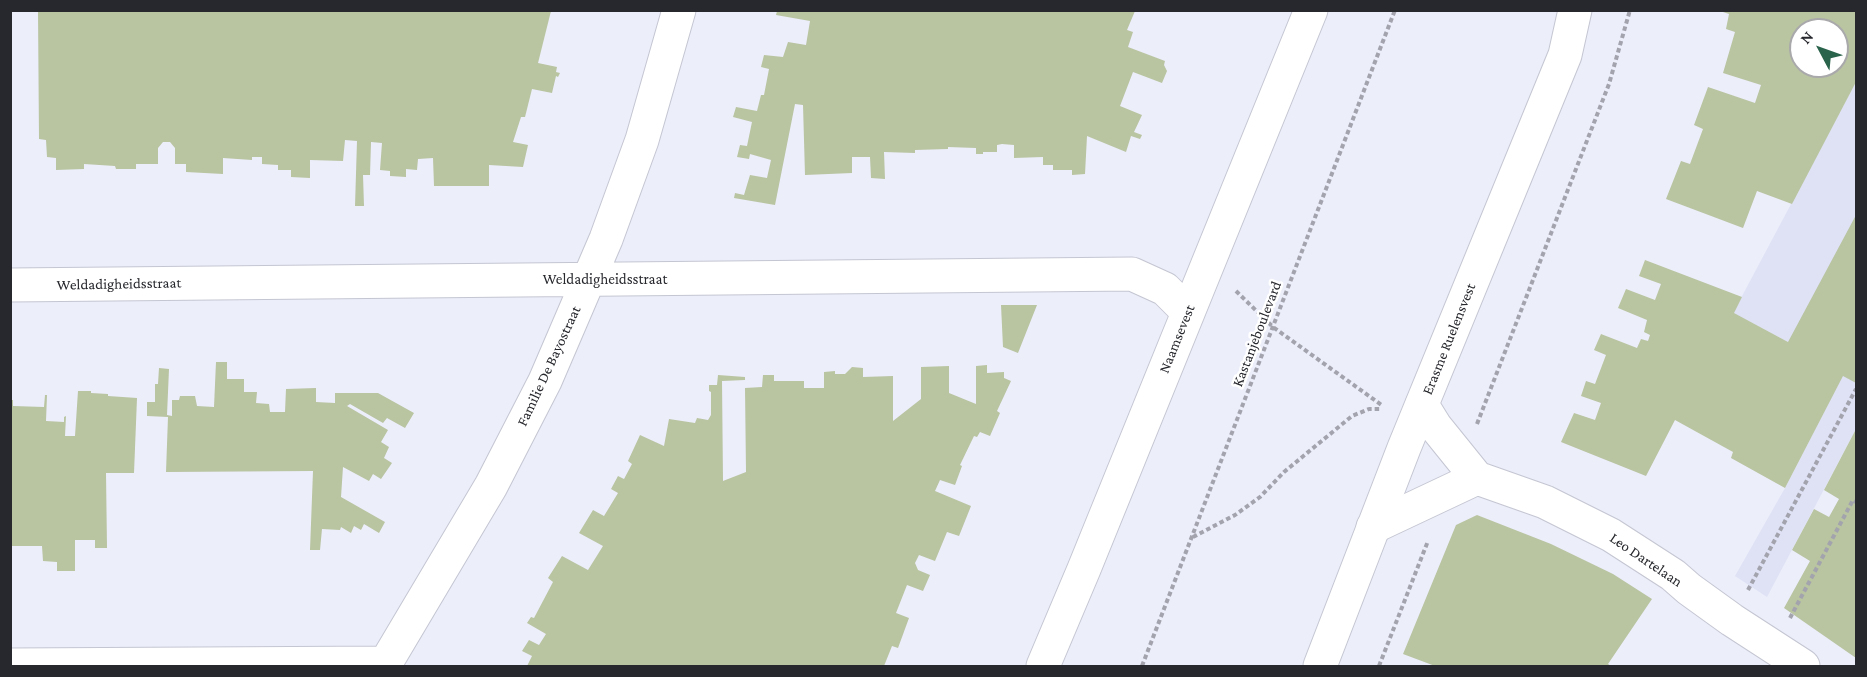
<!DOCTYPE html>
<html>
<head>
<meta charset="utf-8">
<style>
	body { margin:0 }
	#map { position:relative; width:1867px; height:677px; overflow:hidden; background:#eceefa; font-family:"Crimson Pro",serif }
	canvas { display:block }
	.frame { position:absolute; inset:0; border:12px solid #27282d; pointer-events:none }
	.north { position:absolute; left:1789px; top:18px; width:60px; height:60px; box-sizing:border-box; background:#fff; border:2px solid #a9a9ab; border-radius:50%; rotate:311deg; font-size:16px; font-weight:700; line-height:24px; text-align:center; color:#27282d }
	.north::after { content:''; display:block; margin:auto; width:21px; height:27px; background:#2a634b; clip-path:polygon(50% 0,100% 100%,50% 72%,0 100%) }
</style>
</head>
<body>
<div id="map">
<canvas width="1867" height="677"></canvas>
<div class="frame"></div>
<div class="north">N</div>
</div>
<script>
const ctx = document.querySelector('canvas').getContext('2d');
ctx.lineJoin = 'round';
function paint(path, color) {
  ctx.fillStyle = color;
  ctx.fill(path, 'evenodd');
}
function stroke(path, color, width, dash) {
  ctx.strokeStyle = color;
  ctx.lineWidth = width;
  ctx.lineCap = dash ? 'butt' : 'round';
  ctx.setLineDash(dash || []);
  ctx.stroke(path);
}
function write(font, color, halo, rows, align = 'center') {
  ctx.font = font + ' "Crimson Pro",serif';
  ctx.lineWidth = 5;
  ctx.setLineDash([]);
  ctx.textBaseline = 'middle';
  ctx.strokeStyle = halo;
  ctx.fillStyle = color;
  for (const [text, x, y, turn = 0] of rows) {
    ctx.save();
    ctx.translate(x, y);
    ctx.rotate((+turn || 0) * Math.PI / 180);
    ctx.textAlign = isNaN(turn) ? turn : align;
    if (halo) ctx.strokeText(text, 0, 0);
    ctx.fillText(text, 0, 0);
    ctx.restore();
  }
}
paint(new Path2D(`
	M1856,82V429L1767,597L1735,576L1785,488L1843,375L1788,342L1733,313Z`), '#dfe2f5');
paint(new Path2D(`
	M38,11H551L538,63L557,67L556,72L560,73L558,77L556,76L552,93L532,89L525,117H521L513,142L528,145L523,167L489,165V186H434L433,158L418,159L417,170L406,169V177L390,176V171L380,170L382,143L371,142L370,175H363L364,206H355L357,141L345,140L343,161L310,160V178L291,177V170H278V165L262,164V157H252V160L223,158V174L186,172V164H175V148L170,142H163L158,148V164H136V169H116L115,166L84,164V169L56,170V158L47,157L46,140L39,139Z
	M777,11H1135L1127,30L1133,32L1128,47L1165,61L1164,65L1167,71L1162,83L1133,72L1120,106L1142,115L1134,132L1142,135L1140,139L1131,136L1126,152L1087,136L1085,174L1072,175V170H1053V165H1043V157L1014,158V145L1002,144L997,145V152H983V154H976V148L948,147V149L915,150V153L884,152L885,179L871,178L870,157H852V173L805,175L803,105L795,104L775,205L734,198L735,193L744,195L750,175L767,178L771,160L750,154L749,159L737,157L740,145L747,146L752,122L733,117L736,107L757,111L761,95H764L769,69L761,67L764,55L783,57L788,42L806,45L810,21L776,15Z
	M1720,11H1856V82L1792,204L1757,191L1743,228L1666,199L1681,161L1690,164L1703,129L1694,125L1708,87L1755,103L1761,85L1723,73L1735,32L1726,29L1729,14ZM1801,30H1837V66H1801Z
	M1856,215V383L1843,376L1785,488L1731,458L1733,452L1675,420L1646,476L1561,442L1574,413L1595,420L1601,403L1581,396L1586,381L1595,384L1606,355L1594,350L1601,334L1637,348L1641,339L1648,341L1650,335L1644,332L1647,320L1618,308L1626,289L1655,300L1661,284L1639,276L1645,260L1742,297L1734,313L1788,342Z
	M1001,305H1037L1018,353L1003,347Z
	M216,362H227V379H244V392H257L256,403L269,404L270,412H285L286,389L316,388V402L335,403V393H378L414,413L405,428L387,418L383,423L350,404L347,406L388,430L381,442L389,447L384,458L392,463L381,479L373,474L369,481L343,467L341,497L385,522L379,533L364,524L361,530L354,526L351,533L341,527L340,530L322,529L320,550H310L313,471L166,472L168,417L147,416V402H155V384H158L159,368L169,369L167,415L172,416V400H179L180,396H195L197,406L214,407Z
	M987,365V373L1004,372V378L1011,381L997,411L1000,413L990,436L980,432L977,437L974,436L960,465L962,466L955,485L940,480L935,491L971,506L959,536L947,532L935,561L919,555L915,563L918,570L930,575L923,591L907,585L896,613L909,618L898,648L892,646L884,666H527L532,656L522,651L529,640L539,645L546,634L527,623L531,617L534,618L553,582L548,578L562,556L588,570L603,546L579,533L593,510L604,516L618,493L611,489L618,476L624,479L632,464L628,461L640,435L664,446L669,419L695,423L697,418L708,420L711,415V392L709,391V385H717L718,375L745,377V380L722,381L723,481L746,472L745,388L762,387L763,375H774V381H804V388H824V372L835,371V374H845L852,367L863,368V377L893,376V421L921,399V367L949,366V393L976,404V366Z
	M78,391H91V393L108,394V396L137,398L134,473H106L107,548H95V540H75V571H57V562L43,561L42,546H11V400H13V406L44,407L45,395H47L46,421L64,422V417L66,416L65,436H75Z
	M1856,429V658L1784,608L1810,561L1792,550L1814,509L1829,517L1839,499L1824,490Z
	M1477,515L1551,544L1613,574L1652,599L1608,664L1611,666H1435L1403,654L1456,525Z`), '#b9c4a1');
const minor = new Path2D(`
	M10,285L1132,274L1165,289L1187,311
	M1422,405L1435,426L1477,478L1545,502L1611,535L1673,575L1689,589L1732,620L1803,666
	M1373,527L1477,478
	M10,665L386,663
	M384,666L491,486L545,381L606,239L642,140L679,10`);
const secondary = new Path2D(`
	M1043,666L1084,569L1311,10
	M1320,666L1404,448L1565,55L1575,10`);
stroke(minor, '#c4c6d2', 35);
stroke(secondary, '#c4c6d2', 35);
stroke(new Path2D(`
	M1236,291L1273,327L1383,406
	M1477,424L1609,84L1630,10
	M1193,537L1235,515L1260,497L1284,472L1352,416L1369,409H1382
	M1748,590L1856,389
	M1790,618L1853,500L1856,502
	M1142,666L1395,10
	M1379,666L1428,541`), '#a2a3ad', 4, [4.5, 3]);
stroke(minor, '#fff', 33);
stroke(secondary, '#fff', 33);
write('15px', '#27282d', '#fff', [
	["Weldadigheidsstraat",605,279],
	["Weldadigheidsstraat",119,284,-1],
	["Kastanjeboulevard",1257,334,-69],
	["Naamsevest",1177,339,-68],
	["Erasme Ruelensvest",1449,339,-68],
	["Familie De Bayostraat",549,366,-65],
	["Leo Dartelaan",1646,560,34]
]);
</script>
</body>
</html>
